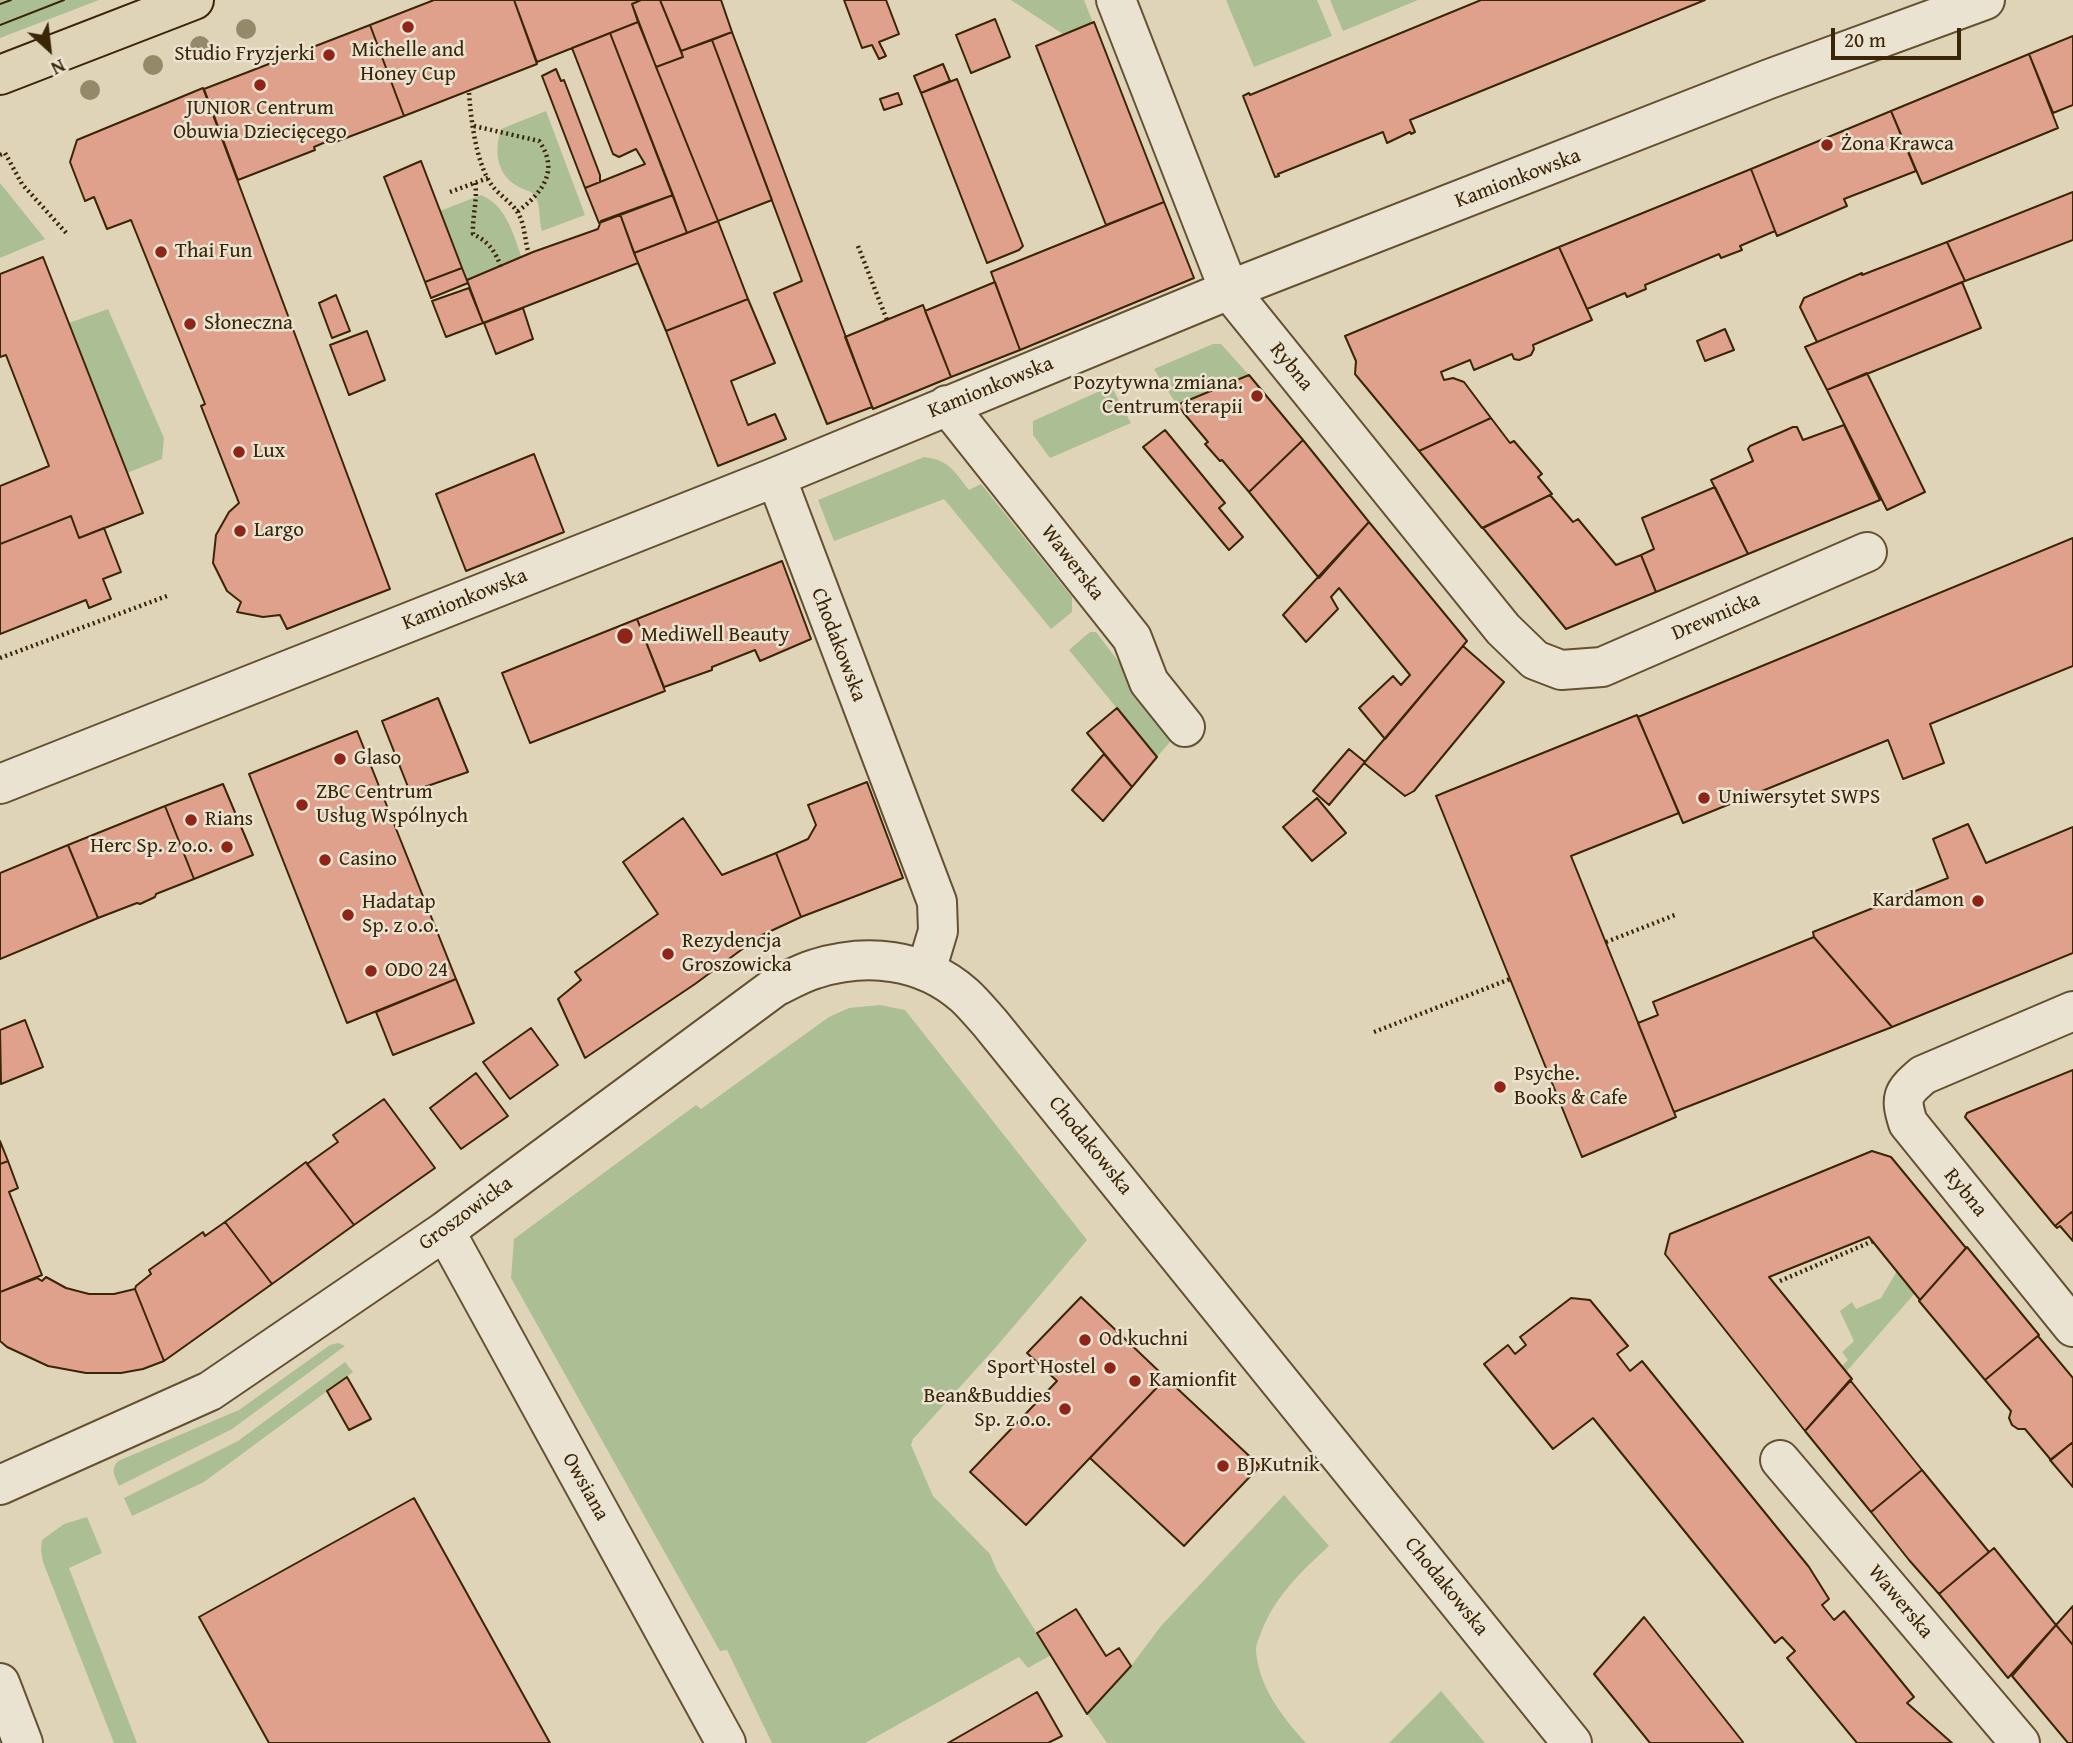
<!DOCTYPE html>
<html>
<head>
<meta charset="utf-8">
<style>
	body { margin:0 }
	#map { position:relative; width:2073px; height:1743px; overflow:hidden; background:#e0d4b8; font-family:"Gentium Book Plus",serif }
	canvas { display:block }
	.north { position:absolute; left:14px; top:14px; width:70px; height:70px; -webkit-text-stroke:5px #ebe3d1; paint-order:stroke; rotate:153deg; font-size:19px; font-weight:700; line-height:28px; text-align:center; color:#3a2506 }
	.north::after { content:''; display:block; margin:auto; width:24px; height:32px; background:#3a2506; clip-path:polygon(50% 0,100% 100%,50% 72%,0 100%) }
	.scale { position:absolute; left:1831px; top:28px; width:130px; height:32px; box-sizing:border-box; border:4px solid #3a2506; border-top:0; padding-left:9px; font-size:21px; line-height:24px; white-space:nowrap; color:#3a2506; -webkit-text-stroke:5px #ebe3d1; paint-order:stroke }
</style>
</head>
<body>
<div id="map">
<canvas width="2073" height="1743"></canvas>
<div class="north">N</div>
<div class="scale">20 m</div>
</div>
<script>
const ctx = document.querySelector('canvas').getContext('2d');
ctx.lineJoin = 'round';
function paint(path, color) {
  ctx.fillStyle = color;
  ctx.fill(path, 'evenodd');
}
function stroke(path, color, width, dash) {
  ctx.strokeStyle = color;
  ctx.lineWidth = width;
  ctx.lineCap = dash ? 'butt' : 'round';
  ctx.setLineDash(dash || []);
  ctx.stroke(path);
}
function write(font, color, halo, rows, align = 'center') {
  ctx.font = font + ' "Gentium Book Plus",serif';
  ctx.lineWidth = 5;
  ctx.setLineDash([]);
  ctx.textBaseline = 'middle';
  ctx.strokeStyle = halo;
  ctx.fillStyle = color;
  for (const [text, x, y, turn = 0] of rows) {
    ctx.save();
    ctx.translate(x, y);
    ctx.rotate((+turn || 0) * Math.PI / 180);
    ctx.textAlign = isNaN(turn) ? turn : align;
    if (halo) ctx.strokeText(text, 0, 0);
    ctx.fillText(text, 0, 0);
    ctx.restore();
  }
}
paint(new Path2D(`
	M0,0H99L0,38Z
	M1011,0H1084L1093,23L1063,34Z
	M1226,0H1317L1332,36L1254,67Z
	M1330,0H1418L1343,31Z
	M546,111L585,215L542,231C538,219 542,204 533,194C530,190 523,190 519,187C496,175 494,151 501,129Z
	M0,183L45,239L0,258Z
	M481,195C507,206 513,234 522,258L467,280L440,211Z
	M108,309L164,438L162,459L127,473L69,323Z
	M1213,344H1221L1249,375L1177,405L1154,369Z
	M1111,386L1131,423L1050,458L1033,435V421Z
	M924,457C949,460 954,471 969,490L981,484L1072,597V612L1051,629L944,499L834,541L818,500Z
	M1090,632H1096L1175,736L1157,757L1069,650Z
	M880,1005L905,1010L1087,1240L996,1347L913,1439L911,1445L933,1496L990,1554L997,1571L1051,1655L1028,1668L1019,1657L865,1743H772L727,1650L720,1651L511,1278L514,1239L696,1105L701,1109L829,1017L849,1008Z
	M1897,1271L1915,1293L1846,1372L1842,1366L1848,1360L1842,1352L1854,1341L1840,1311L1852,1302L1856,1309L1881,1298Z
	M338,1343L345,1346L232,1429L119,1486C115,1476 110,1470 118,1461L239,1410L330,1345Z
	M345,1362L353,1372L204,1482L132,1516L124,1498L238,1441Z
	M1284,1495L1329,1546C1301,1572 1277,1594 1262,1630C1260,1636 1256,1643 1256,1650C1258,1686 1283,1718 1306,1743H1107L1087,1714L1131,1666L1161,1626Z
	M87,1517L102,1553L69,1568L137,1743H114L43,1562L41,1551L42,1540L64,1524Z
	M1441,1691L1485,1743H1389Z`), '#acbe93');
const building = new Path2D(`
	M434,0H514L537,64L404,116L370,25Z
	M514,0H641L632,4L638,22L537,62Z
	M641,0H660L683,57L656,67L632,4Z
	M660,0H721L732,32L681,51Z
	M844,0H886L899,34L879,42L886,56L879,59L872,45L862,48Z
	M1481,0H1705L1410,120L1415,132L1411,134L1410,132L1387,143L1383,132L1278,174L1279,176L1275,177L1243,96L1249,93L1250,95Z
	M995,19L1010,57L971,73L956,35Z
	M638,22L718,221L687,233L610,33Z
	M1094,22L1164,202L1106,225L1036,46Z
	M370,25L404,116L330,144L328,141L314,147L315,150L238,180L204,89Z
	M732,32L872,407L827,424L774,293L802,281L712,40Z
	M610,33L673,195L599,223L585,188L645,164L636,149L619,157L613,154L572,48Z
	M2073,36V105L2053,113L2029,54Z
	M712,40L772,200L718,221L656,67L683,57L681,51Z
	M2029,54L2058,128L1922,184L1891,111Z
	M943,64L950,81L921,93L914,76Z
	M556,69L561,81L564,80L600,175V182L585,188L542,76Z
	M957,79L1023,246L1019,250L987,263L921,93Z
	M203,88L390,589L287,629L280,615L263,617L237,612L241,602L227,591L213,563L216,535L229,512L239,503L201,406L205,404L131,220L107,229L94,197L85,201L70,162L77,140Z
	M898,93L902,104L884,110L880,99Z
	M1891,111L1916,171L1844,199L1847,206L1777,236L1751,169Z
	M421,161L462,268L425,282L384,177Z
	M1751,169L1775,231L1740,246L1742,250L1721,258L1719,254L1645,285L1646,289L1627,297L1625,293L1587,309L1559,247Z
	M2073,192V240L1965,281L1947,242Z
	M673,195L687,233L634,253L620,214Z
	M1164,202L1194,278L1020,350L991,272Z
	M620,214L638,263L483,323L467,280L533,252L598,229L601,221Z
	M718,221L748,299L666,331L634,253Z
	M1947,242L1965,281L1817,342L1800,307L1804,298L1862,273V275Z
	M1559,247L1592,320L1533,345L1534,349L1531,355L1519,360L1514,359L1512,354L1474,370L1470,360L1441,372L1444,380L1453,378L1464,382L1491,418L1419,451L1355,374L1356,361L1345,336Z
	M43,257L143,513L79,538L71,516L0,544V486L49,466L6,355L0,357V274Z
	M462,268L468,283L431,298L425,282Z
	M995,282L1020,350L951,377L925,311Z
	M1962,282L1981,328L1827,390L1805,347Z
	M469,288L483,323L446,337L432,301Z
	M336,295L350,331L332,338L319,303Z
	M748,299L775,363L731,381L748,425L775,414L786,439L718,466L666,331Z
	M923,305L951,377L873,409L845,337Z
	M523,308L533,339L496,354L484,323Z
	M1725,329L1734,350L1705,361L1697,341Z
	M367,331L385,380L349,395L330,345Z
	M1867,373L1925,492L1887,510L1827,390Z
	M1249,375L1303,440L1249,492L1222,460L1220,461L1205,444L1208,442L1177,405Z
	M1491,418L1510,443L1514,441L1542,474L1538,477L1552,494L1482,528L1419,451Z
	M1844,425L1880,500L1748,554L1711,480L1753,461L1748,449L1750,446L1793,427H1797L1803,440Z
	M1165,430L1225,503L1219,508L1243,537L1229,550L1143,447Z
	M1303,440L1369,522L1319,578L1249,492Z
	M534,454L564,532L466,571L436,494Z
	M1715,487L1748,554L1656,592L1641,555L1654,549L1642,518Z
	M1550,495L1573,522L1578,519L1616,565L1641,555L1656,592L1566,629L1483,528Z
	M71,516L79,538L104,528L121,572L103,579L111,599L89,608L86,600L0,634V544Z
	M1369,522L1467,641L1385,739L1359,708L1393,676L1401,685L1410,675L1339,588L1331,597L1338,609L1306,642L1283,615Z
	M2073,538V666L1930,724L1944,763L1903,779L1888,740L1683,823L1638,717Z
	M782,561L811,639L760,661L755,650L712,667V670L664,687L637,619Z
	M637,619L665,691L530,743L502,673Z
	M1463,646L1504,682L1414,791L1405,796L1364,763Z
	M438,698L468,772L410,792L382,721Z
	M1117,708L1157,757L1132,787L1087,733Z
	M1637,715L1679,813L1571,856L1676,1117L1582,1157L1436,796Z
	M357,731L456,979L347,1023L249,774Z
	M1349,749L1365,762L1329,805L1313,791Z
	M1104,754L1132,787L1103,821L1072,790Z
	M867,782L903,878L801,917L776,853L808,839L816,825L808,805Z
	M223,784L253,855L194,879L165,806Z
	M1317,798L1346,833L1312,861L1283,827Z
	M165,806L194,879L156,894L155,897L140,904L137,903L98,918L68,845Z
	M683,818L722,875L776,853L801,917L760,936L695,984L585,1058L558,999L581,980L575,972L658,914L623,862Z
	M1968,824L1986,863L2073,827V953L1892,1027L1814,937L1813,932L1948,878L1933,839Z
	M68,845L98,918L0,959V873Z
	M1814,937L1892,1027L1674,1112L1638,1023L1658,1015L1653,1002Z
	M456,979L474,1023L393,1055L376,1012Z
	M25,1020L43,1067L1,1084L0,1030Z
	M531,1028L558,1065L510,1099L483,1062Z
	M2073,1070V1211L2055,1226L1965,1117L1967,1113Z
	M476,1073L508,1116L461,1149L430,1108Z
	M384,1099L435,1168L354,1225L307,1164L338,1142L333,1135Z
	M0,1141L8,1161L0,1164Z
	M1872,1151L1891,1157L1966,1248L1920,1300L1869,1237L1769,1277L1852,1379L1805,1431L1665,1254L1670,1234Z
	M8,1161L18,1188L9,1192L42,1275L0,1292V1164Z
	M306,1162L354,1225L272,1284L225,1222Z
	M2073,1211V1241L2060,1226L2057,1228L2055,1226Z
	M225,1222L272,1284L164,1361L135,1289L136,1286L151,1274L149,1270L203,1232L205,1236Z
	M1967,1247L2039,1335L1985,1380L1919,1301Z
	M46,1277L66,1288L89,1294H114L135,1289L164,1361L143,1369L121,1373H86L48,1366L7,1347L0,1341V1292L37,1278L42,1281Z
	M1081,1297L1166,1378L1026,1525L970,1472L1057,1381L1027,1353Z
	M1571,1298L1590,1300L1628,1346L1617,1354L1630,1371L1642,1361L1809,1567L1829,1599L1822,1605L1834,1620L1844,1611L1914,1697L1907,1703L1952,1743H1857L1787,1658L1795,1651L1782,1637L1775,1643L1593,1418L1553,1449L1484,1364L1508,1345L1515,1354L1526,1345L1520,1337Z
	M2038,1336L2073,1378V1442L2051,1460L2025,1429H2018L2012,1425L2009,1418L2011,1411L1985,1380Z
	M347,1377L371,1419L349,1430L327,1391Z
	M1166,1378L1260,1466L1184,1546L1090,1458Z
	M1850,1380L1922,1470L1871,1512L1805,1431Z
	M2073,1442V1487L2050,1460Z
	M1922,1470L1989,1552L1939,1594L1909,1560L1871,1512Z
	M414,1498L550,1743H269L199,1617Z
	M1994,1548L2056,1625L2008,1678L1939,1594Z
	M2073,1606V1645L2056,1625Z
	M1076,1609L1106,1656L1119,1648L1131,1666L1087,1714L1037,1633Z
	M1644,1617L1743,1742L1742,1743H1650L1594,1674Z
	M2056,1625L2073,1645V1743H2068L2012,1676Z
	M1037,1692L1062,1736L1048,1743H948Z`);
paint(building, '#dfa18b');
stroke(building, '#3a2506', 2);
const minor = new Path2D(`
	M1116,0L1229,290L1503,629L1535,660L1561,670L1602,667L1867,552
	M947,405L1132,638L1149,682L1185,727
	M776,477L937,902L938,931L926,971
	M0,784L776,477L1229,290L1769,79L1985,0
	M2073,1011L1923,1075C1902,1093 1900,1097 1908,1123L2073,1327
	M445,1231L726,1743
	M1780,1460L2020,1743
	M0,1485L210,1391L445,1231L775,987C788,981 801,973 815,969C866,953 922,958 964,995C973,1003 981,1013 990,1023L1572,1743
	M0,1683L23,1743`);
const major = new Path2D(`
	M0,75L194,0`);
stroke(minor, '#645132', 42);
stroke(major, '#3a2506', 42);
stroke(new Path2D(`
	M469,93C471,120 476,162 491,184C499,196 514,203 520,217C525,228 525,242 529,254
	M474,126L539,141C560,171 542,193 517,212
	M0,155L5,153L22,184L68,235
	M475,183C478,200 472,216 473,234C489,242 495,251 501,267
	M450,192L488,178
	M858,246L887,320
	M0,658L167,596
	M1606,942L1675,915
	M1374,1032L1510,979
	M1780,1281L1873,1241`), '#3a2506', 4.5, [2, 3.5]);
stroke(minor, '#ebe3d1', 38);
stroke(major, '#e0d4b8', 38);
stroke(new Path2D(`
	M0,4L11,0
	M0,25L64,0`), '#3a2506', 2);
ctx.fillStyle = '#948969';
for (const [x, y] of [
	[246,29],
	[200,46],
	[153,65],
	[90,90]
]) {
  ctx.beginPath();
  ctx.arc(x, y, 10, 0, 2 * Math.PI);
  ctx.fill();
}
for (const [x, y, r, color] of [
	[408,27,7,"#8f2418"],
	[329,55,7,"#8f2418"],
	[260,85,7,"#8f2418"],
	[1827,145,7,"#8f2418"],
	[161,252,7,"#8f2418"],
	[190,324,7,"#8f2418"],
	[1257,396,7,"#8f2418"],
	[239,452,7,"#8f2418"],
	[240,531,7,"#8f2418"],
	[625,636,9,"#8f2418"],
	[340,759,7,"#8f2418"],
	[1704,798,7,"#8f2418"],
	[302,805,7,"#8f2418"],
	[191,820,7,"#8f2418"],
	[227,847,7,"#8f2418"],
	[325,860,7,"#8f2418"],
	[1978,901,7,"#8f2418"],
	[348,915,7,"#8f2418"],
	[668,954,7,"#8f2418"],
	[371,971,7,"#8f2418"],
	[1500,1087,7,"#8f2418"],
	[1085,1340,7,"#8f2418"],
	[1110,1368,7,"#8f2418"],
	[1135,1381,7,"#8f2418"],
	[1065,1409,7,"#8f2418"],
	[1223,1466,7,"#8f2418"]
]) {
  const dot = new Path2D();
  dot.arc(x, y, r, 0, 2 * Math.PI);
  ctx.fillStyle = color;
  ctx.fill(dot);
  stroke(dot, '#ebe3d1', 2.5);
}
write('21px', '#3a2506', '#ebe3d1', [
	["Michelle and",408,51,"center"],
	["Honey Cup",408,75,"center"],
	["Studio Fryzjerki",315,55,"right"],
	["JUNIOR Centrum",260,109,"center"],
	["Obuwia Dziecięcego",260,133,"center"],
	["Żona Krawca",1841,145],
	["Thai Fun",175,252],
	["Słoneczna",204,324],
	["Pozytywna zmiana.",1243,384,"right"],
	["Centrum terapii",1243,408,"right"],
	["Lux",253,452],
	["Largo",254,531],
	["MediWell Beauty",641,636],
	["Glaso",354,759],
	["ZBC Centrum",316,793],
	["Usług Wspólnych",316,817],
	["Uniwersytet SWPS",1718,798],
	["Rians",205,820],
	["Herc Sp. z o.o.",213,847,"right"],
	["Casino",339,860],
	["Kardamon",1964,901,"right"],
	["Hadatap",362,903],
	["Sp. z o.o.",362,927],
	["Rezydencja",682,942],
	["Groszowicka",682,966],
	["ODO 24",385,971],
	["Psyche.",1514,1075],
	["Books & Cafe",1514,1099],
	["Od kuchni",1099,1340],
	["Sport Hostel",1096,1368,"right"],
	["Kamionfit",1149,1381],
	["Bean&Buddies",1051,1397,"right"],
	["Sp. z o.o.",1051,1421,"right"],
	["BJ Kutnik",1237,1466]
], 'left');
write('21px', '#3a2506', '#ebe3d1', [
	["Kamionkowska",1518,179,-21],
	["Rybna",1291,367,51],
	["Kamionkowska",991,388,-22],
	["Wawerska",1072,563,52],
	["Kamionkowska",465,600,-22],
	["Drewnicka",1716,617,-23],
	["Chodakowska",838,645,69],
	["Chodakowska",1090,1146,51],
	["Rybna",1965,1193,51],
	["Groszowicka",466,1214,-36],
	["Owsiana",585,1487,61],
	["Chodakowska",1446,1587,51],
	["Wawerska",1900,1602,50]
]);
</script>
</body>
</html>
